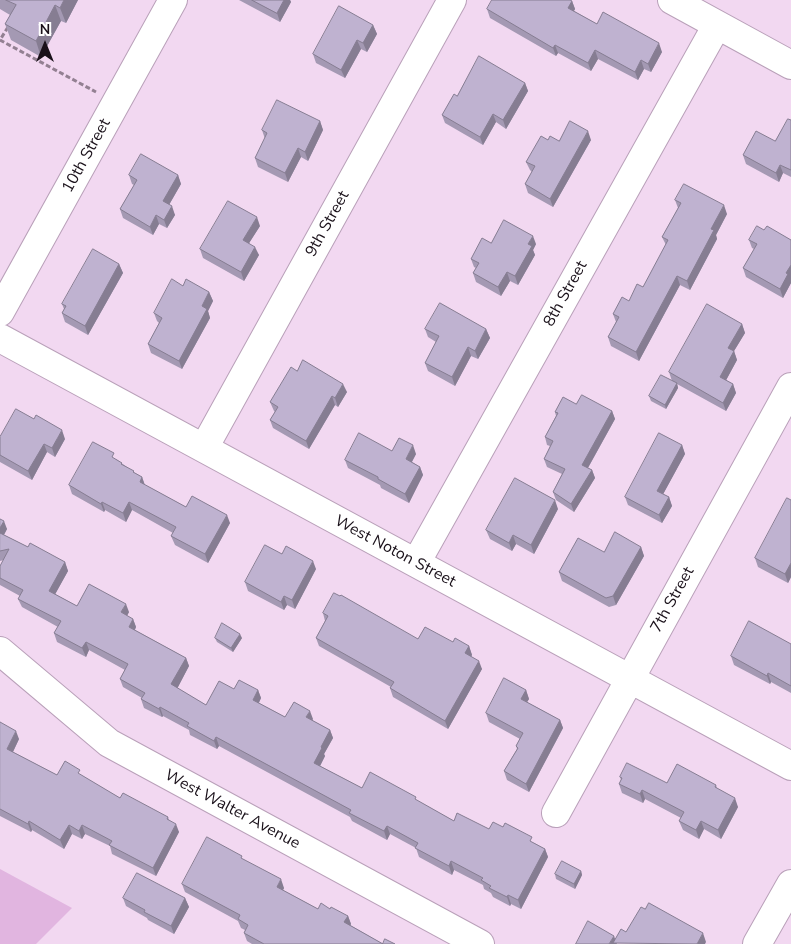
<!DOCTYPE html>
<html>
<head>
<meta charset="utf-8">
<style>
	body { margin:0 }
	#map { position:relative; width:791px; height:944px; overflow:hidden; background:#f2d8f1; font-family:"Nunito Sans",sans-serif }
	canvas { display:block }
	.north { position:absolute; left:20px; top:20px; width:50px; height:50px; -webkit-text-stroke:4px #fff; paint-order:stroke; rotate:0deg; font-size:14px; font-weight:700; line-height:20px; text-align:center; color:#1a111a }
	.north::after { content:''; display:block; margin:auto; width:18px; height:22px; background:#1a111a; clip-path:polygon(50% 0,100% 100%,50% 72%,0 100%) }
</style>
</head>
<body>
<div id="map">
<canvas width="791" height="944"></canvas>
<div class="north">N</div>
</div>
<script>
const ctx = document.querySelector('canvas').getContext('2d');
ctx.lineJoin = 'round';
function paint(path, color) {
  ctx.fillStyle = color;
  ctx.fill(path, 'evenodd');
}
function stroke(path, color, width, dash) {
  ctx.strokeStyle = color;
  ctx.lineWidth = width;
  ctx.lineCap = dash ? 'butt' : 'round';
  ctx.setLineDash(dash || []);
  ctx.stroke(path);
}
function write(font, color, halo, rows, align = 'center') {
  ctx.font = font + ' "Nunito Sans",sans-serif';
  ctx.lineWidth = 5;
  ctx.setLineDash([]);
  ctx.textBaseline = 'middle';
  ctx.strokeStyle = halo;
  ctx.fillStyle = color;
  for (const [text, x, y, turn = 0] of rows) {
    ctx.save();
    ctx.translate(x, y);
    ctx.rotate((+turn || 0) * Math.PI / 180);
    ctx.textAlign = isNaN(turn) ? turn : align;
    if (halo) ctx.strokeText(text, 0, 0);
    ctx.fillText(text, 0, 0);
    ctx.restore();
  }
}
paint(new Path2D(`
	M0,869L72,908L36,944H0Z`), '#e1b5e0');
const minor = new Path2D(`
	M672,0L791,65
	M0,312L173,0
	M0,338L791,766
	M204,448L452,0
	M416,563L717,25
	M0,651L109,743L480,944
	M556,813L791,387
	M757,944L791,884`);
stroke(minor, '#b9a0b9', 30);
stroke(new Path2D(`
	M8,27L0,40L96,92`), '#938092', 3, [5, 2.5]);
stroke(minor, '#fff', 28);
paint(new Path2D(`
	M0,0H78L66,23L61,21L41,57L11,40L5,24L10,15L0,9Z
	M239,0H290L291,2L280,22Z
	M572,1L575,9L574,11L597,24L662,52L651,72L644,69L638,80L598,59L591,71L558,53L556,56L490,18L487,9Z
	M373,25L377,34L367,52L361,49L345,78L316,63L313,54Z
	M525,83L528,91L506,129L496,122L483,145L445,123L442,115Z
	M791,120V177L783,173L779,182L746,164L743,155L775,141Z
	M320,121L323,130L308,161L301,157L288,182L258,167L255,158L265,139L262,130Z
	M548,140L559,141L591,140L553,207L528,193L525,184L532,172L530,170L526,162Z
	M129,175H178L181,184L169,205L175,215L167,228L159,224L153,235L123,218L120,209L134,185L132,184Z
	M675,200L727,214L716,235L717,239L690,290L680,285L639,361L611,346L608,337L616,322L613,314L629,301L643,287L666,245L662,237L678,208Z
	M260,226L249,243L259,255L244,281L203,258L200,249Z
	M764,230L791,240V283L783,298L746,277L743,268L754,249L752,248L749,240Z
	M491,243L536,244L533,250L535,255L518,285L510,281L501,296L476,282L473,273L476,268L474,267L471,259Z
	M119,264L123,273L88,335L65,322L62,313L64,309L62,304Z
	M209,292L213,301L208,311L210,318L182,369L151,353L148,344L159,323L157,321L154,313Z
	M742,324L745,333L734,351L737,360L726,380L733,384L736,393L726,411L677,384L678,388L666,409L651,401L649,396L672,381L669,372Z
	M425,329H486L490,338L478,359L471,356L455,386L428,371L425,363L436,342L428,337Z
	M297,371L347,392L338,407L335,405L309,449L273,428L270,420L275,412L274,411L270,402Z
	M576,404L612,411L615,419L588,468L592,470L595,478L574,512L556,500L553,492L562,474L547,467L544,459L550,446L547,445L545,437L556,416L555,412Z
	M0,437L65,439L55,457L47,452L32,480L0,462Z
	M682,445L685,454L663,494L669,497L672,506L662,523L628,505L625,497Z
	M392,451L416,454L412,462L420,467L423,475L409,503L381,488L380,485L348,468L345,460Z
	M116,459L135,473L142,477L145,485L186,507L230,523L208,563L175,545L171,536L173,533L132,510L126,522L105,510L104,512L72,494L69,485Z
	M791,500V577L788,583L758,567L755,558Z
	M558,509L534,554L516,544L512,551L490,539L486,530Z
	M0,519L7,529L4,535L28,547L65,562L68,571L55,594L77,606L129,612L127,616L133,619L136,627L135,630L186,658L189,666L177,688L206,705L234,689L258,690L261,698L259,703L285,717L313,719L312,720L330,730L333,738L324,754L325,756L320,766L362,788L418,801L454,821L489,829L534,843L545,849L548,857L521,909L511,904L510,906L493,897L491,893L484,889L483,885L454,870L452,875L419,857L416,848L390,834L387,840L352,821L350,817L219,746L217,749L190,735L189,730L163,716L162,717L144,708L141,699L142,698L123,687L120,679L125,670L89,650L86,657L57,642L54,633L58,627L22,607L18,599L20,596L0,585V566L4,560L0,561Z
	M641,547L644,556L616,605L609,607L562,581L559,572L604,552Z
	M282,554L316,569L295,609L287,605L284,610L248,591L245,582Z
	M323,613L418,639L453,642L469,646L472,655L471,656L482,669L448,729L393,697L390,688L391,687L319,646L316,638L325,621Z
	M215,638H242L233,652L217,642Z
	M791,644V693L771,682L770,684L734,665L731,656Z
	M526,690L529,699L527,702L560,720L563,728L529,792L507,780L504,771L517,749L516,746L520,739L489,722L486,713Z
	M0,722L19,739L13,752L57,775L82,776L120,798L168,817L169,820L179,832L156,876L112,854L110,846L85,834L82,839L72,834L64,849L32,830L31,832L0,816Z
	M620,777L667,783L716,785L717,788L738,807L721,839L704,829L699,839L683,830L679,821L681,818L645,799L643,803L622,793L619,784L621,780Z
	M243,859L284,888L283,890L318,909H330L348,916L351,924L350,925L383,944H252L247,941L244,933L245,930L241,928L238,921L185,892L182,884Z
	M581,871L582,875L575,889L556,879L555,874Z
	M123,898H185L189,907L174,934L148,920L147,918L126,906Z`), '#a499b3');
paint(new Path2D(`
	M64,0H78L66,23L60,8Z
	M284,0H290L291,2L280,22L277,13Z
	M572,1L575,9L571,16L568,8Z
	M55,5L61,21L41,57L36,41Z
	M373,25L377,34L367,52L363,43Z
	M357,40L361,49L345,78L341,70Z
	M659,43L662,52L651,72L648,64Z
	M555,45L558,53L556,56L553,48Z
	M595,50L598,59L591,71L588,63Z
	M641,60L644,69L638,80L635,72Z
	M525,83L528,91L506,129L503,120Z
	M493,114L496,122L483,145L480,137Z
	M320,121L323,130L308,161L305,152Z
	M588,131L591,140L553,207L550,199Z
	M298,148L301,157L288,182L285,173Z
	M780,165L783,173L779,182L776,173Z
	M178,175L181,184L166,210L163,201Z
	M724,205L727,214L716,235L717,239L690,290L687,281L711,229Z
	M172,206L175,215L167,228L164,220Z
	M156,215L159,224L153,235L150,227Z
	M257,217L260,226L246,248L243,240Z
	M533,236L536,244L533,250L535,255L518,285L515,276L528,244Z
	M255,247L259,255L244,281L241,272Z
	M119,264L123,273L88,335L85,326Z
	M791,265V283L783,298L780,289L786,273Z
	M507,272L510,281L501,296L498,287Z
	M677,276L680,285L639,361L636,352Z
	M209,292L213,301L208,311L210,318L182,369L179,361L202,306Z
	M742,324L745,333L734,351L737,360L723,386L720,377L728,348Z
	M486,329L490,338L478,359L475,351Z
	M468,347L471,356L455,386L452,377Z
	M677,383L678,388L666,409L665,405Z
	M343,384L347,392L338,407L335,398Z
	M733,384L736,393L726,411L723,403Z
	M332,396L335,405L309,449L306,441Z
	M612,411L615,419L585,473L582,465Z
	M62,430L65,439L55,457L52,448Z
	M44,444L47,452L32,480L28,471Z
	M413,445L416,454L409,467L406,459Z
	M682,445L685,454L660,500L657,491Z
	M420,467L423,475L409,503L405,494Z
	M592,470L595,478L574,512L571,504Z
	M142,477L145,486L140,482Z
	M669,497L672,506L662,523L659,515Z
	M555,500L558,509L534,554L531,545Z
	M102,502L105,510L104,512L101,504Z
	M129,502L132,510L126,522L123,513Z
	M227,515L230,523L208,563L205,554Z
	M4,521L7,529L1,540L0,537V528Z
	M513,535L516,544L512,551L509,543Z
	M641,547L644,556L616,605L613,596Z
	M313,561L316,569L295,609L292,600Z
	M65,562L68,571L52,600L49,591Z
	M791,563V577L788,583L785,574Z
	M284,596L287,605L284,610L281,602Z
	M126,604L129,612L124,621L121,612Z
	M133,619L136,627L132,635L129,627Z
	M240,634L242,638L233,652L231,648Z
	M86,642L89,650L86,657L82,648Z
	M469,646L472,655L468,662L465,653Z
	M186,658L189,666L175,693L171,684Z
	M479,661L482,669L448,729L445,721Z
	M768,673L771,682L770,684L767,676Z
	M258,690L261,698L256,708L253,700Z
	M526,690L529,699L524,707L521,699Z
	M160,707L163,716L162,717L159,709Z
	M310,711L313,719L309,725L306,717Z
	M560,720L563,728L529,792L526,784Z
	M330,730L333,738L324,754L325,756L317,772L314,763L321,747Z
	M16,731L19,739L10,758L7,749Z
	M216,737L219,746L217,749L214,741Z
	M642,790L645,799L643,803L640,794Z
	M735,798L738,807L721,839L718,830Z
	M29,821L32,830L31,832L28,824Z
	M701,821L704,829L699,839L696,830Z
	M176,824L179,832L156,876L153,868Z
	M69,825L72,834L64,849L60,840Z
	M82,825L85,834L82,839L79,831Z
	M387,826L390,834L387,840L384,831Z
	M545,849L548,857L521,909L518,900Z
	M451,861L454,870L452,875L449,866Z
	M581,871L582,875L575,889L574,884Z
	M281,879L284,888L280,896L277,887Z
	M508,895L511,904L510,906L507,897Z
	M185,898L189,907L174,934L171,926Z
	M348,916L351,924L348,930L344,922Z
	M703,933L706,942L705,944H697Z
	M614,936L617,944H609Z`), '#867d92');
const building = new Path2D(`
	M6,0H64L60,8L55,5L36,41L5,24L16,5Z
	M252,0H284L277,13Z
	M492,0H570L572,1L568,8L597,24L603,12L659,43L648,64L641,60L635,72L595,50L588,63L555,45L553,48L487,9Z
	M339,6L373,25L363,43L357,40L341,70L313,54Z
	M479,56L525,83L503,120L493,114L480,137L442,115L454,94L457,96Z
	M277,100L320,121L305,152L298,148L285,173L255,158L267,133L262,130Z
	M788,119L791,120V170L780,165L776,173L743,155L756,131L775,141Z
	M570,121L588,131L550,199L525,184L535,166L526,162L541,136L548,140L550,136L559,141Z
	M141,154L178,175L163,201L172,206L164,220L156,215L150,227L120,209L137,180L129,175Z
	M684,184L724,205L711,229L714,230L687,281L677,276L636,352L608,337L619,317L613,314L622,297L629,301L637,284L643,287L668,240L662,237L681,203L675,200Z
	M228,201L257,217L243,240L255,247L241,272L200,249Z
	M504,220L533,236L528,244L532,246L515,276L507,272L498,287L473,273L479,263L471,259L482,238L491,243Z
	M757,226L764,230L767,226L791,240V265L786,273L788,274L780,289L743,268L757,244L749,240Z
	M93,249L119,264L85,326L62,313L66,306L62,304Z
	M172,279L183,286L186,279L209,292L202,306L207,309L179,361L148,344L162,318L154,313Z
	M440,303L486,329L475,351L468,347L452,377L425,363L439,336L425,329Z
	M707,304L742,324L728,348L734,351L720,377L733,384L723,403L669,372Z
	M303,360L343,384L335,398L332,396L306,441L270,420L278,407L270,402L291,367L297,371Z
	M661,375L677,383L665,405L649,396Z
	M582,395L612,411L582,465L592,470L571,504L553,492L565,469L544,459L553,441L545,437L558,413L555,412L563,397L576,404Z
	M16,409L34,419L36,415L62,430L52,448L44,444L28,471L0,455V437Z
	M359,433L392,451L399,438L413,445L406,459L420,467L405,494L378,479V477L345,460Z
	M659,433L682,445L657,491L669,497L659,515L625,497Z
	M93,442L114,453L112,457L122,463L121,464L134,471L133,472L142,477L140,482L186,507L192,496L227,515L205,554L171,536L176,527L129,502L123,513L102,502L101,504L69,485Z
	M515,478L555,500L531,545L513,535L509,543L486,530Z
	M787,498L791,500V563L785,574L755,558Z
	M0,519L4,521L0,528Z
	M615,532L641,547L613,596L606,598L559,572L578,538L604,552Z
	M0,533L28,547L30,543L65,562L49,591L77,606L89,584L126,604L121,612L133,619L129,627L186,658L171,684L206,705L219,681L234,689L239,680L258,690L253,700L285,717L294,702L310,711L306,717L330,730L321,747L322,748L314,763L362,788L370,772L416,797L415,799L454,821L457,813L489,829L493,822L503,827L505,823L532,837L530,841L545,849L518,900L508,895L507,897L489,888L491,886L481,880L483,878L451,861L449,866L415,848L418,843L387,826L384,831L349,813L351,810L216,737L214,741L187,726L189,723L160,707L159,709L141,699L145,693L120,679L128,664L86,642L82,648L54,633L61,621L18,599L23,590L0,578V566L9,549L0,551Z
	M265,545L282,554L286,546L313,561L292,600L284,596L281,602L245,582Z
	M334,593L340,596L341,595L418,639L425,627L453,642L455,638L469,646L465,653L479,661L445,721L390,688L394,682L316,638L328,616L323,613Z
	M749,621L791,644V686L768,673L767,676L731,656Z
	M222,623L240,634L231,648L215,638Z
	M504,678L526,690L521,699L560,720L526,784L504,771L518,748L516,746L523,733L486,713Z
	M0,722L16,731L7,749L57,775L65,761L80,770L78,773L120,798L123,793L168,817L167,819L176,824L153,868L109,845L112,841L82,825L79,831L69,825L60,840L29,821L28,824L0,809Z
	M627,763L667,783L677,764L716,785L715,787L735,798L718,830L701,821L696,830L679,821L684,812L642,790L640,794L619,784L622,778L620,777Z
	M207,837L242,856L241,858L281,879L277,887L318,909L321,903L330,909L331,907L348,916L344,922L383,944H264L244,933L248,925L238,919L240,915L182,884Z
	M562,861L581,871L574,884L555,874Z
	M137,873L185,898L171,926L144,912L145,910L123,898Z
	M649,903L703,933L697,944L613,943L621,929L626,932L641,907L645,909Z
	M588,921L614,936L609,944H576Z
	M385,939L395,944H383Z`);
paint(building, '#bfb2d0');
stroke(building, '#867d92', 1);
write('16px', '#1a111a', '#fff', [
	["10th Street",87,156,-61],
	["9th Street",328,224,-61],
	["8th Street",566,294,-61],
	["West Noton Street",395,552,28],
	["7th Street",673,600,-61],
	["West Walter Avenue",232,810,28]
]);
</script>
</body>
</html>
